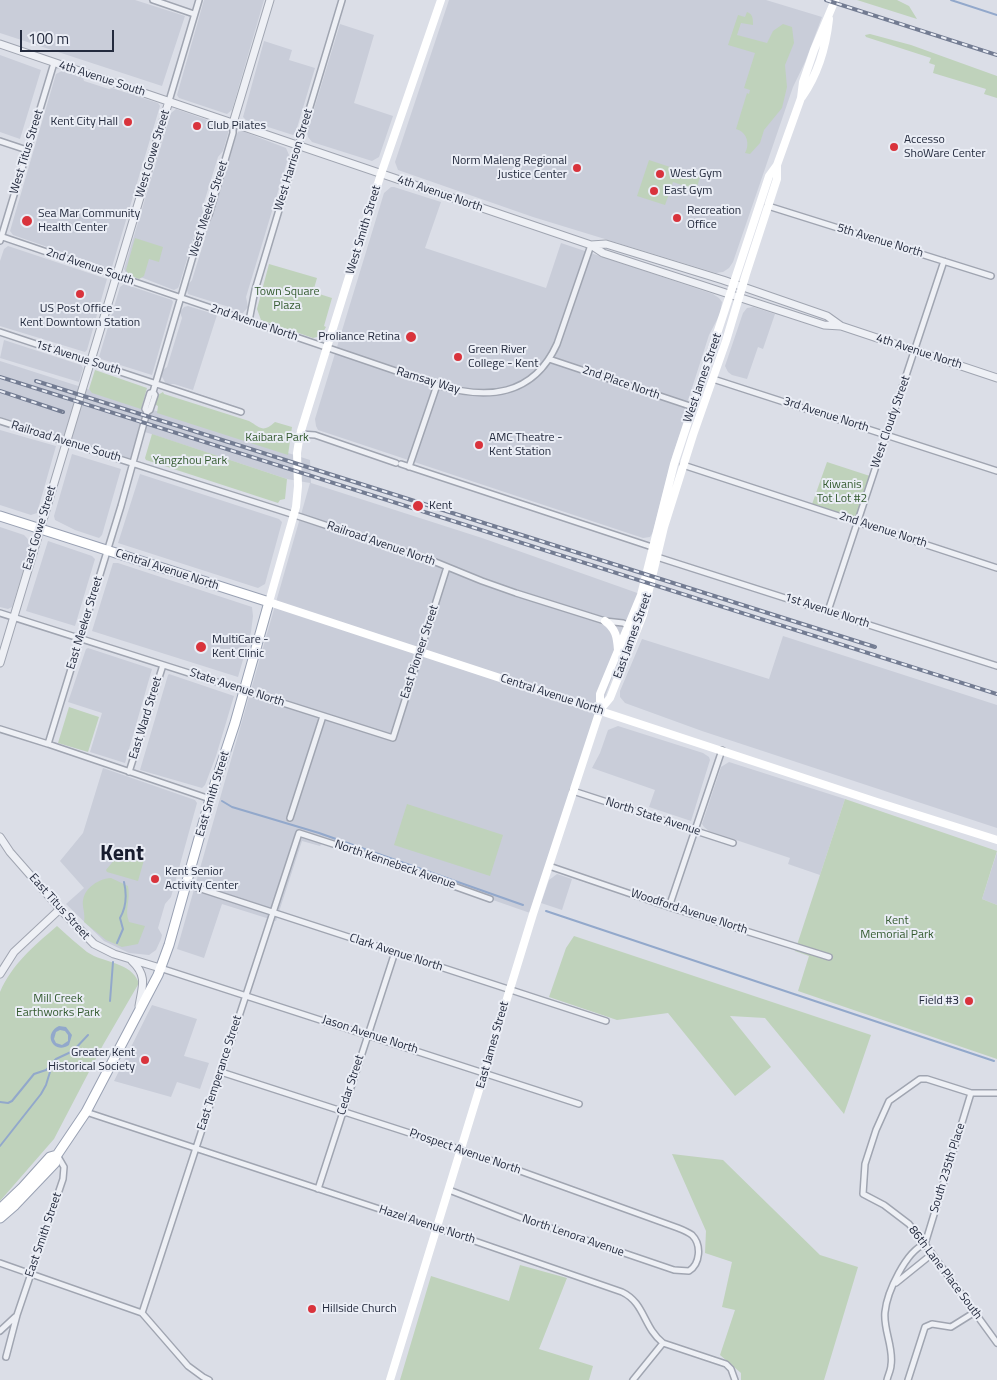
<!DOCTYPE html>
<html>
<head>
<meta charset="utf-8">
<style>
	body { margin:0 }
	#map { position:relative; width:997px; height:1380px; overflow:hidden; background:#dbdee7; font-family:"Titillium Web",sans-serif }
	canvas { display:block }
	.scale { position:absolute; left:20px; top:30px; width:94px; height:22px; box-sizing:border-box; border:2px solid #242b3e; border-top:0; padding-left:6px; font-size:15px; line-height:18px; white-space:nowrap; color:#242b3e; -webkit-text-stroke:4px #eaedf5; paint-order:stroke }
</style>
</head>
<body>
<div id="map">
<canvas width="997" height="1380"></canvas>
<div class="scale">100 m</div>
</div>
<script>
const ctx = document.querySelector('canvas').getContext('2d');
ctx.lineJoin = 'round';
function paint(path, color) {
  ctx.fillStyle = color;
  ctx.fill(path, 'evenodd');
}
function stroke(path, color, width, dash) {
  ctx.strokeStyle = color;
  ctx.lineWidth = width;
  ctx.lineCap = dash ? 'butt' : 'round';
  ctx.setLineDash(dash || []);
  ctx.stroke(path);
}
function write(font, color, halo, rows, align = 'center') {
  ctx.font = font + ' "Titillium Web",sans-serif';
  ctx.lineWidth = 4;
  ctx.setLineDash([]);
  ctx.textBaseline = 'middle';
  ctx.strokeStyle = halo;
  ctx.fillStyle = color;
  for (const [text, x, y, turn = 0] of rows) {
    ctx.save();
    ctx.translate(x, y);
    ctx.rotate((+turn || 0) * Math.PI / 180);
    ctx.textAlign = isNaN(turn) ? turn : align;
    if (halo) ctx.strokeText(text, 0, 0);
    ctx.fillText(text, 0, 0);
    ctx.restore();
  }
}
paint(new Path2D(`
	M0,0H135L185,16L162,86L0,33Z
	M204,0H264L232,110L227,114L179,98L177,95Z
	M449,0H766L822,17L805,62L793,87L733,262L729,268L723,272L716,273L533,217L398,170L395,162Z
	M340,24L374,35L354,103L393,116L379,157L372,161L312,142L308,137L307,132Z
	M264,41L292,50L289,60L315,68L296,131L293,135L246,120L243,117Z
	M0,55L41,70L20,139L0,132Z
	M62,71L83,78L84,81L109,89L112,88L158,103L160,106L112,267L108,268L13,235L10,231L56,74Z
	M176,109L227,127L229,130L223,151L218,157L202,209L204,215L195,232L179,286L178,288L174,290L143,278L129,275L126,273L124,269L171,113Z
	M242,131L286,148L289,155L246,297L248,307L243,313H240L229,307L188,294L186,287L192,280L205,238L204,231L211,217L236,136L238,132Z
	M391,187H394L441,202L425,248L546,288L561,243L713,294L719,298L722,302L720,314L709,335L684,413L686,417L673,454L653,532L650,537L643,538L318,430L316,426L315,419L384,193Z
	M8,246L107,279L87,350L85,352L0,326V261L4,249Z
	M124,284L172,300L173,302L152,375L101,359L99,357L120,287Z
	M188,306L217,315L193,390L174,384H166L161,375V371L167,367L182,318L180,312L184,307Z
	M753,307L775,314L763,349L758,347L747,379L732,375L728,372L725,366L743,313L747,308Z
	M4,340L81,365L83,368L79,382L0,358Z
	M0,361L310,460L311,483L482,538L643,595L600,710L533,914L324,841L320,846L302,841L276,921L222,904L204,958L177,949L310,483L287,479L142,431L133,462L0,421Z
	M0,430L56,446L37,513L31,515L0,505Z
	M72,454L121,469L102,535L99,538L75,530L55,520L54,516Z
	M140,474L279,519L282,522L265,584L258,588L118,543Z
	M0,527L24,535L27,538L31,545L12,607L8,609L0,607Z
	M48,541L92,556L95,559L75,626L26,611Z
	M113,563H118L252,607L253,616L251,632L238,677L92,631Z
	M783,636L997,705V828L702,731L625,703L620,697V691L642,639L769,679Z
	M88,648L152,669L125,763L90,752L102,713L68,702L86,649Z
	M169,674L234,696L216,756L205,785L202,788L140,770L168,675Z
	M618,726L703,753L709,757L710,760L691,821L649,807L655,790L592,768L600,753L608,730Z
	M729,762L845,799L820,875L788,864L790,858L709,831L704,827L702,824L721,767Z
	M103,768L195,800L197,803L171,897L165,904L158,928L162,935L161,939L156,950L149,955L129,953L104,941L66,904L84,888L60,861L83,833Z
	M997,852V905L982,899Z
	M557,874L572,879L562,910L541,903L549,880Z
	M152,1005L197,1019L184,1056L209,1063L200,1089L177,1082L171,1097L114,1081Z`), '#c9cdd9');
paint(new Path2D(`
	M857,0H897L909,6L917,19Z
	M747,12C753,14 753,19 753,25L741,23L737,35L767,43L773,31L783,24L792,27L794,43L785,65L787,87L782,108L764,130L760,143L750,154L745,153C750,144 747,132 736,129L747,93L749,94L750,90L744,88L755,53L728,45L738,15L745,17Z
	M870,34L911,45L997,76V98L984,94L986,89L933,73L935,65L929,63L931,58L866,37L865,35Z
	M649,160L700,177L696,190L673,182L665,205L637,196Z
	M135,238L163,247L159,262L149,259L144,276L139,279L129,275L126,270Z
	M269,264L317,278L313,292L332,298L324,326L326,327L321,336L313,338L261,320L257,309Z
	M95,370L147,388L141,409L92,393L89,389Z
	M163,392L164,394L249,421C261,428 263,433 275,422L292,427L288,455L157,413L158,406L156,405V396Z
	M152,434L287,479L285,499L280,500L278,503L146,460L145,458Z
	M827,462L873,477L858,522L811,507Z
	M69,707L99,717L88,752L58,743Z
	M845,799L997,851L982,899L997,905V1059L798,991L809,956L795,951Z
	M407,804L503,835L490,876L394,845Z
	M120,853L135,857V859L144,860L138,881L107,872L106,870Z
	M111,878L128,886C131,900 124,910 129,922L145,926L138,944L122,947L106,940L84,922C85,916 84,913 83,906C81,890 97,879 111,878Z
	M57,926C67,935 77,944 87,952C105,964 130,961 139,983L103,1045L54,1139L0,1201V992C12,964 34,946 57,926Z
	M574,936L871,1035L844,1114L765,1018L730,1016L771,1067L735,1096L668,1013L617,1020L549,997L566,948Z
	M672,1154L723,1160L820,1255L858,1267L824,1380H741V1373L720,1355L735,1310L722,1307L732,1262L705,1253L706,1231Z
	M520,1265L567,1278L539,1349L593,1366L589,1380H400L431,1276L509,1301Z`), '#bfd2bb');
paint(new Path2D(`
	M59,1026L66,1027L72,1035L69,1045C54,1055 42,1034 59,1026ZM60,1030L65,1031L68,1035V1041L62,1045L56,1043L54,1039L56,1032Z`), '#92a8cb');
stroke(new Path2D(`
	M951,0L997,15
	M222,801L232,807L319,833L523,905
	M546,911L994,1061
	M117,943L123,929L120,918C127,906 127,895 124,882
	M110,1001L113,962
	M0,1102L8,1103L12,1101L34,1074L46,1070L53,1063
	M0,1146L41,1094L46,1085L53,1062L56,1059L73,1051L88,1035`), '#92a8cb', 2);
const minor = new Path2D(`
	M153,0L194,14
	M169,101L199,0
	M0,141L27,150
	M768,206L991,276
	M0,236L437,385C487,400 533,397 557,344L591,245
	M0,241L54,63
	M249,321L255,290L342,0
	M0,332L241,412
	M549,359L693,407
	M713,379L997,471
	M147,412L150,410L155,395L153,392
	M0,421L304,518L433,561L482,581L516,593L605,621L623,623L629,626
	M300,434L315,435L396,463
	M401,464L652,547
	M683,465L997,568
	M409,467L437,385
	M657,557L997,666
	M828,611L944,261
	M0,613L393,738L447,567
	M0,729L48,744L210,799
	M48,744L121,506L147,412L145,409L150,393L153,392L200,232L209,215L233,133V123
	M129,772L163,665
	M573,791L733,843
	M290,818L323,716
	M549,866L669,907L829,957
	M186,884L606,1021
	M669,907L722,750
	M160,968L579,1104
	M221,1072L462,1150L678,1228C683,1230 688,1232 692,1235C702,1245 700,1264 689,1271L674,1270L527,1220L449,1190
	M997,1093H971L927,1079H920L889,1101L876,1130L865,1164L863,1194L884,1205L909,1224L925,1244L997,1343
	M86,1112L437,1228L622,1292C645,1303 643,1327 663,1343L726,1364L731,1369L735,1380
	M318,1189L395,952
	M0,1263L142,1313L188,1366L203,1377L209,1380
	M896,1283L932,1254
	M142,1313L299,833L358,852L490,899
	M0,1331L15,1317
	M6,1357L17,1315L63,1179L64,1167L57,1155
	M633,1380L663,1343
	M887,1380C888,1375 891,1370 891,1365C894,1348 883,1329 885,1312C887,1292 906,1251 925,1244L971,1093
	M908,1380L925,1327L932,1324L951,1327L975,1312`);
const tertiary = new Path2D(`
	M0,44L591,245L603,253L824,325L841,326L997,378
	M233,123L270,0
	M591,245L606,244L723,280L827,316L841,326
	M0,663L169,101
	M0,837L10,852L60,909L94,944L114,954L160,968
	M132,961C148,976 142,987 139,1006
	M0,974L14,952L60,909`);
const primary = new Path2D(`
	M0,516L269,602L235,723L210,799L169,945L158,975L86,1112L57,1155L55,1163L15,1205L0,1218
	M0,1209L23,1187L50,1157L57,1155`);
stroke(minor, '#a0a5b1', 8);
stroke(tertiary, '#a0a5b1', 9);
stroke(primary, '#99a1b3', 11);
stroke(minor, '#eef0f5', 5);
stroke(tertiary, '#eef0f5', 7);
stroke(new Path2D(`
	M441,0L381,174L300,434L297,453L298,486L296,507L269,602L877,802L997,840
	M802,97C818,74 826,47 829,19
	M605,621C616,629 617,637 618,650
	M600,710L610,698L643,615L664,527L693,435L726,341L746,274L777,179V165
	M390,1380L533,914L600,710V694L641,595L674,464L769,176L777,165L801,98L803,82L814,50L835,0`), '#fff', 8);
stroke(primary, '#fff', 9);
const rail = new Path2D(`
	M826,0L997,55
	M0,377L997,694
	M36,381L875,647
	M0,391L63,412`);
stroke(rail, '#737c92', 4);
stroke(rail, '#eaedf5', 2, [5.5]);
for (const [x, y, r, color] of [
	[128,122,5,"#d9333c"],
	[197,126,5,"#d9333c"],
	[894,147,5,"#d9333c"],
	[577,168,5,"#d9333c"],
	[660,174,5,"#d9333c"],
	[654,191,5,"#d9333c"],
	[677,218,5,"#d9333c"],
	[27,221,6,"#d9333c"],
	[80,294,5,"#d9333c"],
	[411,337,6,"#d9333c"],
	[458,357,5,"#d9333c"],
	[479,445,5,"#d9333c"],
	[418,506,6,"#d9333c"],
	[201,647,6,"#d9333c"],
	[155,879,5,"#d9333c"],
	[969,1001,5,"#d9333c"],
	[145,1060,5,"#d9333c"],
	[312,1309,5,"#d9333c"]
]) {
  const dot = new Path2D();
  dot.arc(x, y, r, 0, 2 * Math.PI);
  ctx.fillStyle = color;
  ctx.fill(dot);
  stroke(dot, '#eaedf5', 2);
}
write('12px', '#242b3e', '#eaedf5', [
	["4th Avenue South",102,79,18],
	["West Titus Street",27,152,-73],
	["West Gowe Street",153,154,-73],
	["West Harrison Street",294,160,-73],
	["4th Avenue North",440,194,19],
	["West Meeker Street",209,209,-72],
	["West Smith Street",364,230,-73],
	["5th Avenue North",880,241,17],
	["2nd Avenue South",90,267,19],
	["2nd Avenue North",254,323,19],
	["4th Avenue North",919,352,18],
	["1st Avenue South",78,358,18],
	["West James Street",703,378,-71],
	["Ramsay Way",428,381,17],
	["2nd Place North",621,383,19],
	["3rd Avenue North",826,415,18],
	["West Cloudy Street",891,422,-71],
	["Railroad Avenue South",66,442,17],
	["East Gowe Street",40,528,-73],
	["2nd Avenue North",883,530,18],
	["Railroad Avenue North",381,544,19],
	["Central Avenue North",167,570,18],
	["1st Avenue North",827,611,18],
	["East Meeker Street",85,623,-73],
	["East James Street",633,636,-70],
	["East Pioneer Street",420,652,-72],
	["State Avenue North",237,688,18],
	["Central Avenue North",552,695,18],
	["East Ward Street",146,718,-73],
	["East Smith Street",213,794,-73],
	["North State Avenue",653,817,18],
	["North Kennebeck Avenue",395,865,19],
	["East Titus Street",59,907,48],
	["Woodford Avenue North",689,912,18],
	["Clark Avenue North",396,953,18],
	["Jason Avenue North",370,1035,18],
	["East James Street",493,1045,-74],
	["East Temperance Street",220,1073,-72],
	["Cedar Street",351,1085,-72],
	["Prospect Avenue North",465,1152,19],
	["South 235th Place",948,1168,-73],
	["Hazel Avenue North",427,1225,18],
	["East Smith Street",44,1235,-71],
	["North Lenora Avenue",573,1236,19],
	["86th Lane Place South",945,1273,53]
]);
write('12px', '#242b3e', '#eaedf5', [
	["Kent City Hall",118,122,"right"],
	["Club Pilates",207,126],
	["Accesso",904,140],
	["ShoWare Center",904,154],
	["Norm Maleng Regional",567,161,"right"],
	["Justice Center",567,175,"right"],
	["West Gym",670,174],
	["East Gym",664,191],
	["Recreation",687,211],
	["Office",687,225],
	["Sea Mar Community",38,214],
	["Health Center",38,228],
	["US Post Office -",80,309,"center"],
	["Kent Downtown Station",80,323,"center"],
	["Proliance Retina",400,337,"right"],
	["Green River",468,350],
	["College - Kent",468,364],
	["AMC Theatre -",489,438],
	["Kent Station",489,452],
	["Kent",429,506],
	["MultiCare -",212,640],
	["Kent Clinic",212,654],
	["Kent Senior",165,872],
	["Activity Center",165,886],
	["Field #3",959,1001,"right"],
	["Greater Kent",135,1053,"right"],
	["Historical Society",135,1067,"right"],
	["Hillside Church",322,1309]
], 'left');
write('12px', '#345b30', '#eaedf5', [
	["Town Square",287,292],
	["Plaza",287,306],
	["Kaibara Park",277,438],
	["Yangzhou Park",190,461],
	["Kiwanis",842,485],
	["Tot Lot #2",842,499],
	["Kent",897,921],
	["Memorial Park",897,935],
	["Mill Creek",58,999],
	["Earthworks Park",58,1013]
]);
write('bold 22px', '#171c2e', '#eaedf5', [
	["Kent",122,855]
]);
</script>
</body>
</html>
